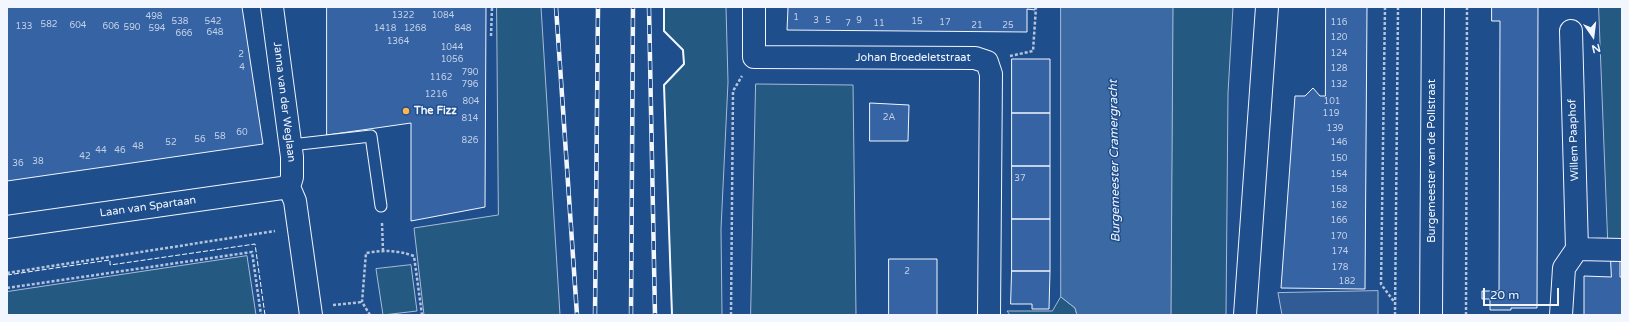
<!DOCTYPE html>
<html>
<head>
<meta charset="utf-8">
<style>
	body { margin:0 }
	#map { position:relative; width:1629px; height:322px; overflow:hidden; background:#1f4e8c; font-family:"Varela Round",sans-serif }
	canvas { display:block }
	.frame { position:absolute; inset:0; border:8px solid #f2f6ff; pointer-events:none }
	.north { position:absolute; left:1573px; top:16px; width:40px; height:40px; -webkit-text-stroke:3px #1f4e8c; paint-order:stroke; rotate:166deg; font-size:11px; font-weight:700; line-height:16px; text-align:center; color:#f2f6ff }
	.north::after { content:''; display:block; margin:auto; width:14px; height:18px; background:#f2f6ff; clip-path:polygon(50% 0,100% 100%,50% 72%,0 100%) }
	.scale { position:absolute; left:1483px; top:288px; width:76px; height:18px; box-sizing:border-box; border:2px solid #f2f6ff; border-top:0; padding-left:5px; font-size:12px; line-height:14px; white-space:nowrap; color:#f2f6ff; -webkit-text-stroke:3px #1f4e8c; paint-order:stroke }
</style>
</head>
<body>
<div id="map">
<canvas width="1629" height="322"></canvas>
<div class="frame"></div>
<div class="north">N</div>
<div class="scale">20 m</div>
</div>
<script>
const ctx = document.querySelector('canvas').getContext('2d');
ctx.lineJoin = 'round';
function paint(path, color) {
  ctx.fillStyle = color;
  ctx.fill(path, 'evenodd');
}
function stroke(path, color, width, dash) {
  ctx.strokeStyle = color;
  ctx.lineWidth = width;
  ctx.lineCap = dash ? 'butt' : 'round';
  ctx.setLineDash(dash || []);
  ctx.stroke(path);
}
function write(font, color, halo, rows, align = 'center') {
  ctx.font = font + ' "Varela Round",sans-serif';
  ctx.lineWidth = 3;
  ctx.setLineDash([]);
  ctx.textBaseline = 'middle';
  ctx.strokeStyle = halo;
  ctx.fillStyle = color;
  for (const [text, x, y, turn = 0] of rows) {
    ctx.save();
    ctx.translate(x, y);
    ctx.rotate((+turn || 0) * Math.PI / 180);
    ctx.textAlign = isNaN(turn) ? turn : align;
    if (halo) ctx.strokeText(text, 0, 0);
    ctx.fillText(text, 0, 0);
    ctx.restore();
  }
}
const green = new Path2D(`
	M497,7H541L560,315H424L414,228L498,215Z
	M664,7H726L728,82L721,229L722,315H672L664,85L684,64L683,50L664,31Z
	M1173,7H1233L1228,93L1226,315H1171Z
	M1599,7H1622V239H1608Z
	M756,84L853,85L856,315H751Z
	M247,256L256,315H7V292Z
	M411,265L417,311L383,315L376,269Z
	M1061,297L1075,308L1077,315H1010L1007,311H1052Z`);
paint(green, '#245a82');
stroke(green, '#a8bbd7', 1);
const parking = new Path2D(`
	M1378,291V315H1282L1278,293Z`);
paint(parking, '#305b95');
stroke(parking, '#a8bbd7', 1);
const water = new Path2D(`
	M1061,7H1173L1171,315H1077L1075,308L1061,297Z`);
paint(water, '#3b69a3');
stroke(water, '#a8bbd7', 1);
const building = new Path2D(`
	M7,7H242L263,144L7,181Z
	M327,7H486L485,207L411,221V123L327,135Z
	M777,7H1035V10L1027,9V32L787,30L788,8Z
	M1326,7H1367L1365,289L1281,288L1295,96H1305L1313,88L1320,96H1325Z
	M1492,7H1538L1537,308H1511V310H1490V299H1482V291H1499L1500,21H1492Z
	M1012,59H1050V113H1012Z
	M870,103L909,105L908,141H870Z
	M1012,113H1050V166H1012Z
	M1012,166H1050V219H1012Z
	M1012,219H1050V271H1012Z
	M889,259H937V315H889Z
	M1611,261H1620V277H1622V315H1584V276L1611,277Z
	M1012,271H1050L1049,309H1032V304H1011Z`);
paint(building, '#3563a3');
stroke(building, '#f2f6ff', 1);
const service = new Path2D(`
	M291,145L371,136L381,206`);
const minor = new Path2D(`
	M272,7L292,157V177L289,187L295,201L311,315
	M754,7V57L975,58L987,62L991,74L989,315
	M7,227L289,187
	M1577,249L1622,250
	M1245,315L1267,7
	M1431,315L1433,7
	M1561,315L1564,268L1577,249L1571,31`);
stroke(service, '#f2f6ff', 13);
stroke(minor, '#f2f6ff', 24);
stroke(new Path2D(`
	M1385,7L1381,284L1395,303
	M491,36L492,7
	M1010,56L1033,51L1036,7
	M382,223L383,251
	M7,273L275,231
	M7,288L252,252L261,315
	M333,305L362,302
	M370,315L362,302L366,253C383,250 397,250 414,256L422,315
	M731,315L733,91L742,76
	M1395,315L1398,7
	M1466,315L1467,7`), '#b3c4dc', 2.5, [3, 2]);
stroke(service, '#1f4e8c', 11);
stroke(minor, '#1f4e8c', 22);
const rail = new Path2D(`
	M556,7L577,315
	M649,7L655,315
	M595,315L598,7
	M631,315L633,7`);
stroke(rail, '#f2f6ff', 4.5);
stroke(rail, '#1f4e8c', 3, [9]);
stroke(new Path2D(`
	M7,275L110,260V265L255,244L265,315`), '#f2f6ff', 1, [5, 2]);
stroke(new Path2D(`
	M664,7V31L683,50L684,64L664,85L672,315`), '#f2f6ff', 2);
for (const [x, y, r, color] of [
	[406,111,4,"#ffb74d"]
]) {
  const dot = new Path2D();
  dot.arc(x, y, r, 0, 2 * Math.PI);
  ctx.fillStyle = color;
  ctx.fill(dot);
  stroke(dot, '#1f4e8c', 1.5);
}
write('9px', '#c3d1e8', null, [
	["1322",403,16],
	["1084",443,16],
	["498",154,17],
	["1",796,18],
	["3",816,21],
	["5",828,21],
	["9",859,21],
	["538",180,22],
	["542",213,22],
	["15",917,22],
	["17",945,23],
	["116",1339,23],
	["7",848,24],
	["11",879,24],
	["582",49,25],
	["604",78,26],
	["21",977,26],
	["25",1008,26],
	["133",24,27],
	["606",111,27],
	["590",132,28],
	["594",157,29],
	["1418",385,29],
	["1268",415,29],
	["848",463,29],
	["648",215,33],
	["666",184,34],
	["120",1339,38],
	["1364",398,42],
	["1044",452,48],
	["124",1339,54],
	["2",241,55],
	["1056",452,60],
	["4",242,68],
	["128",1339,69],
	["790",470,73],
	["1162",441,78],
	["796",470,85],
	["132",1339,85],
	["1216",436,95],
	["804",471,102],
	["101",1332,102],
	["119",1331,114],
	["2A",889,118],
	["814",470,119],
	["139",1335,129],
	["60",242,133],
	["58",220,137],
	["56",200,140],
	["826",470,141],
	["52",171,143],
	["146",1339,143],
	["48",138,147],
	["44",101,151],
	["46",120,151],
	["42",85,157],
	["150",1339,159],
	["38",38,162],
	["36",18,164],
	["154",1339,175],
	["37",1020,179],
	["158",1339,190],
	["162",1339,206],
	["166",1339,221],
	["170",1339,237],
	["174",1340,252],
	["178",1340,268],
	["2",907,272],
	["182",1347,282]
]);
write('11px', '#f2f6ff', '#1f4e8c', [
	["Johan Broedeletstraat",913,58],
	["Janna van der Weglaan",284,102,83],
	["Willem Paaphof",1574,140,-92],
	["Burgemeester van de Pollstraat",1432,161,-90],
	["Laan van Spartaan",148,207,-8]
]);
write('bold 11px', '#f2f6ff', '#1f4e8c', [
	["The Fizz",414,111]
], 'left');
write('italic 12px', '#f2f6ff', '#1f4e8c', [
	["Burgemeester Cramergracht",1115,161,-91]
]);
</script>
</body>
</html>
